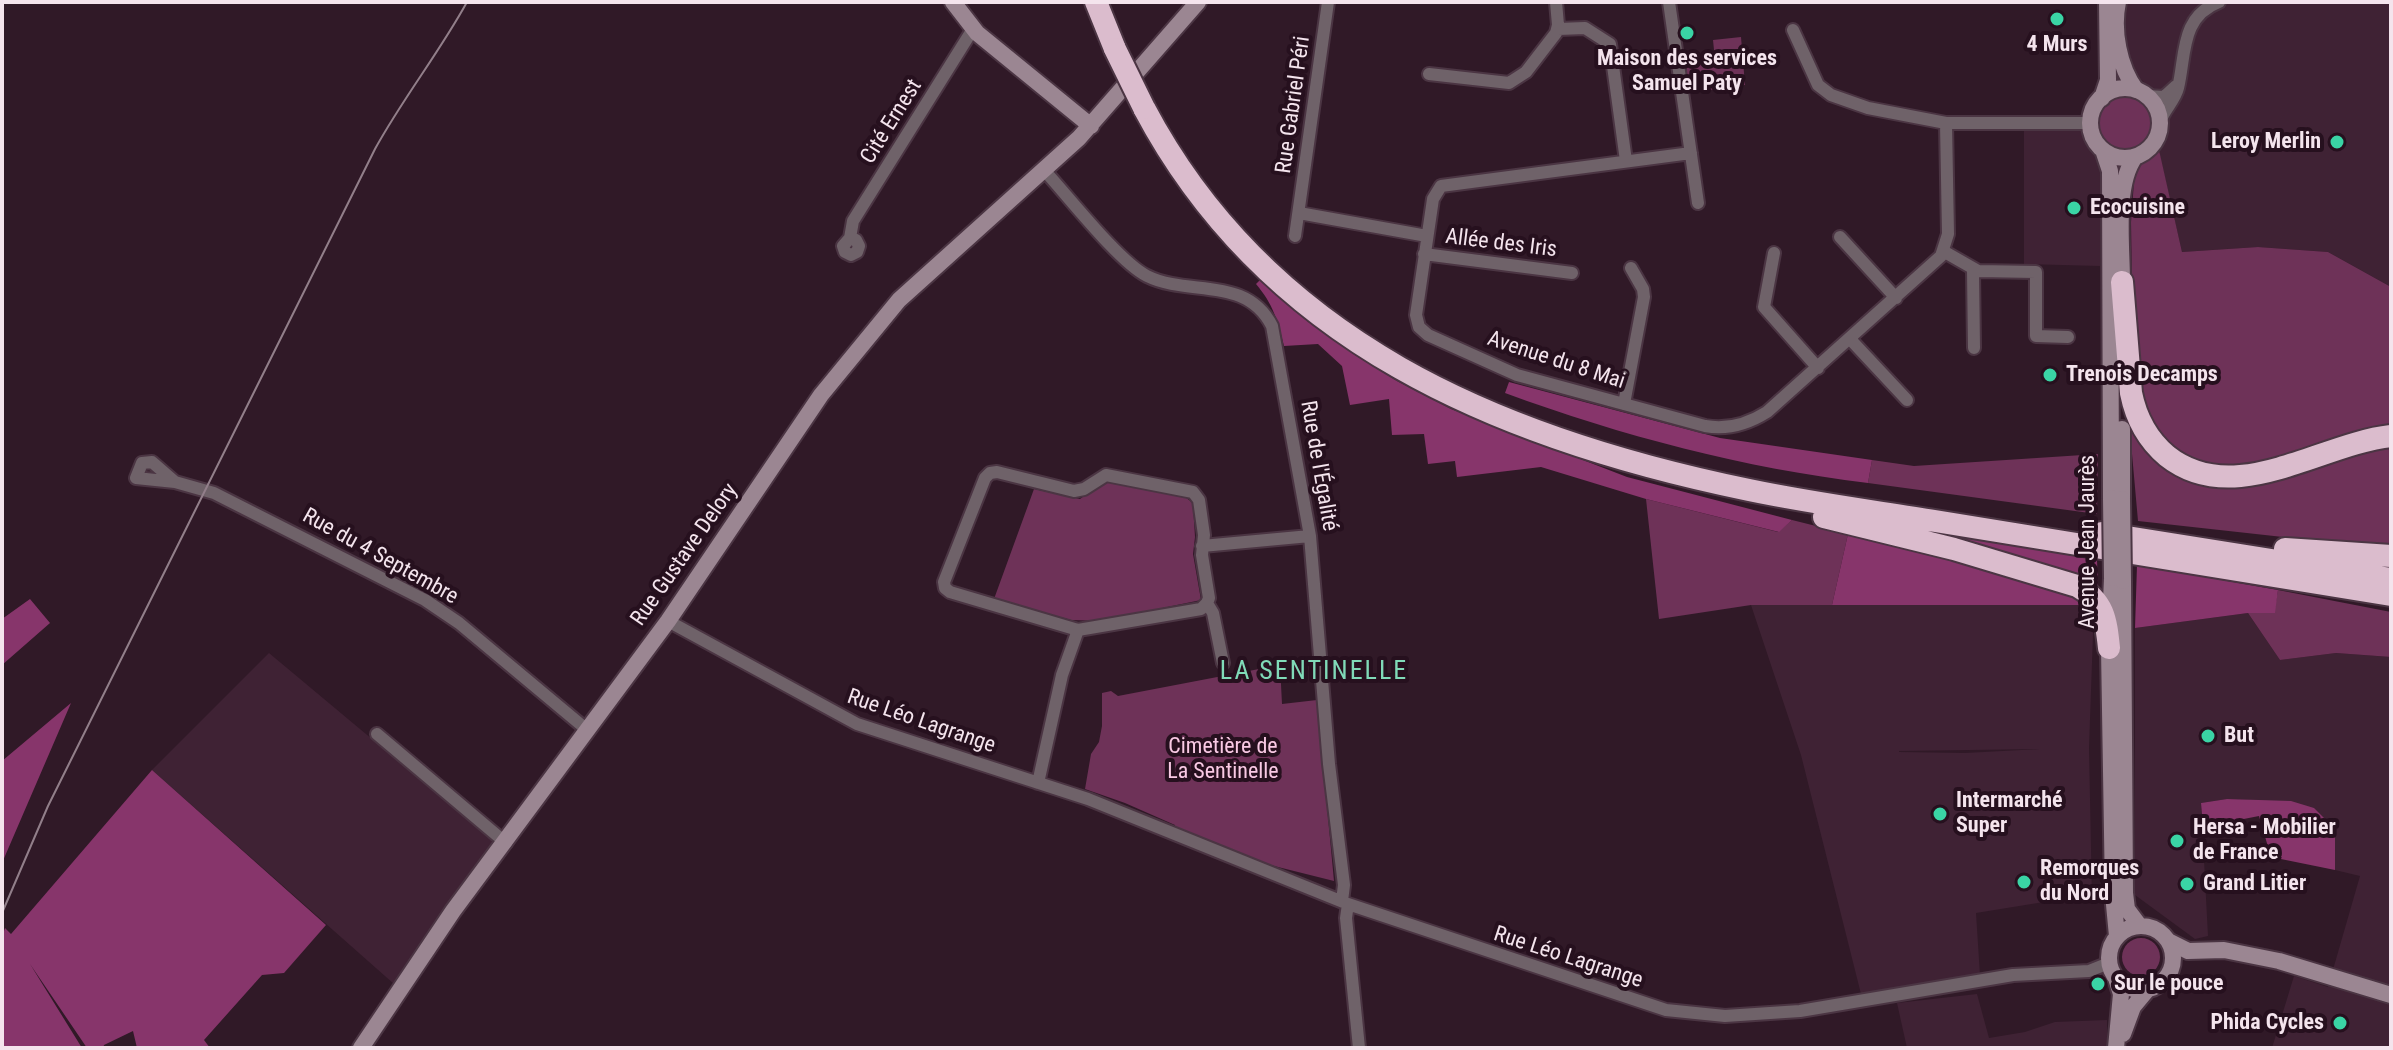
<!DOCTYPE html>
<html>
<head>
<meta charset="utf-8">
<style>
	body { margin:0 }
	#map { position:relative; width:2393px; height:1050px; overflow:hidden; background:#301927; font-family:"Roboto Condensed",sans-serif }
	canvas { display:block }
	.frame { position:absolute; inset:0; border:4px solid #f4e4ed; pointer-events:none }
</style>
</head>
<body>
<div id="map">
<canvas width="2393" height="1050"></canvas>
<div class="frame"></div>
</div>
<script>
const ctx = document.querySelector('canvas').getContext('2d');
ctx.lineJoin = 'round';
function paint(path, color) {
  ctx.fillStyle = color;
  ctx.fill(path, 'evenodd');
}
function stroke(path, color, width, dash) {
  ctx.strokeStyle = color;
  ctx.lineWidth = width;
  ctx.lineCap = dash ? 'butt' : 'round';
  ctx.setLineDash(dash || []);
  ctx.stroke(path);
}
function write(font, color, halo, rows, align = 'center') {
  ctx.font = font + ' "Roboto Condensed",sans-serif';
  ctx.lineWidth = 8;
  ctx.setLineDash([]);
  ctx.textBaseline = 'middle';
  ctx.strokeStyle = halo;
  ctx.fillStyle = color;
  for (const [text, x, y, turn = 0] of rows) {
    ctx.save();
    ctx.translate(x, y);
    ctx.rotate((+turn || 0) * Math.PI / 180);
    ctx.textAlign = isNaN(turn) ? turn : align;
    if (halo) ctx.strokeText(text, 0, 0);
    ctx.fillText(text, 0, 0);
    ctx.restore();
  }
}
paint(new Path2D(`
	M2122,2H2391V287L2328,252L2258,247L2182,252L2160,157L2154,90L2129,70Z
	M2082,120L2100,158V266L2024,264V121Z
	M1751,605H2094L2089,748L2092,899L2050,901L1976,913L1980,975L1861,994L1801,755ZM2040,749L1965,753L1899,752V751Z
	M2248,613L2280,660L2336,653L2391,657V1048H2272L2294,976L2328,987L2360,876L2335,870V829L2250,800L2227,799L2201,803L2208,936L2195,939L2135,895V628Z
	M269,653L494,841L394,984L152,770Z
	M1977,994L1989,1038L2025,1032L2055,1022L2107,1020V1048H1907L1897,1003Z`), '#3f2234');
paint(new Path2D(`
	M1741,37L1745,85L1689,93L1686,64L1715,60L1713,40Z
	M2097 123a27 27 0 1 1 54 0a27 27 0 1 1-54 0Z
	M2159,150L2182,252L2258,247L2328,252L2391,287V544L2292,538L2138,521L2128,409L2133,354L2131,222L2135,168Z
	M2098,454L2097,514L1868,483L1872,460L1914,466Z
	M1105,481L1185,497L1193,503L1195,537L1193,554L1201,600L1100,621L1071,620L994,599L1034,489L1080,499Z
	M1646,499L1778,532L1792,520L1848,534L1832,605H1751L1659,619Z
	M2278,590L2391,612V657L2336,653L2280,660L2248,613H2274Z
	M1280,665L1282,704L1317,700L1334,881L1258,862L1175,828V825L1125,803L1085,789L1091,754L1099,742L1102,726V693L1111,691L1118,696Z
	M2122 957a19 19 0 1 1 38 0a19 19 0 1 1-38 0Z`), '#6e3258');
paint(new Path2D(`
	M1260,280L1307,321L1355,355L1397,381L1451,409L1627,477L1792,520L1779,532L1646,499L1541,467L1457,477L1455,461L1428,464L1424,434L1392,435L1389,399L1350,405L1342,366L1318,344L1284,346C1278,321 1273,304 1256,284Z
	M1509,382L1720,438L1872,460L1868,483C1744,468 1622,436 1505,393Z
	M1942,533L2097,560L2098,586L2094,605H1832L1848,534L1922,550Z
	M2137,565L2278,590L2275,613H2248L2135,628Z
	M30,599L50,623L2,665V619Z
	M71,703L2,863V761Z
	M152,770L326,925L284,973L262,975L204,1040L210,1048H137L133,1031L104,1045L103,1048H87L30,964L82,1048H2V937L5,928L11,934Z
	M2227,799L2291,801L2314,808L2335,829V870L2271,857L2259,816L2203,827L2201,803Z`), '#87356b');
const street = new Path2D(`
	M1669,2L1698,203
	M1558,29L1585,28L1610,44L1626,161
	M1793,30L1818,85L1831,95L1868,108L1946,123H2091
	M1429,74L1509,83L1526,72L1556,33L1558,25L1556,2
	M2147,96L2164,97L2176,86
	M2160,122C2164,109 2175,101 2178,88C2186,55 2180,17 2219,2
	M1691,153L1441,186L1433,199L1416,315L1419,327L1428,335L1517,375L1705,426C1727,430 1748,424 1767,412L1941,256L1948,234L1946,123
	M1044,170C1068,196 1119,262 1147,276C1189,297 1246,275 1272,326L1310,536L1329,764L1344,885L1342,901
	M1299,213L1427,236
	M1295,236L1328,2
	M1840,237L1896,298
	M850,238L856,240L859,246L857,252L851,255L845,252L843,246L850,238L853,221L973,29
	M1943,251L1978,271L2036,272V336L2068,337
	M1774,253L1764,307L1818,368
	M1424,254L1572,273
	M1973,270L1974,348
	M1850,339L1907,400
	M1624,404L1644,297L1643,289L1631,268
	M175,482L152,462L142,463L136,478L175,482L214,493L425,600L459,623L586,729
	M1202,546L1310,536
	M1207,603L1213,613L1223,663
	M668,621L857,724L1088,799L1348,904L1666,1010L1725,1016L1800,1011L2013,975L2089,971L2109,963
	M377,734L506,843
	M1038,783L1062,675L1078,630L950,592L945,588L944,582L985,478L990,473L997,472L1074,491L1084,489L1106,475L1193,492L1199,500L1204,535L1202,555L1209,598L1207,603L1201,609L1078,630
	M1348,904L1346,918L1359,1048`);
const secondary = new Path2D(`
	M953,2L977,33L1091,126
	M2118,2C2112,30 2119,67 2136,90
	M2090 123a35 35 0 1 1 70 0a35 35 0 1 1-70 0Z
	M2102,98L2108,80L2107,2
	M2103,150L2110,171L2111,498
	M2122,290C2123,253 2113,187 2135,157
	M2122,429V499
	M2112,578L2109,648L2113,894L2117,936
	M2123,581L2125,893L2127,909L2139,925
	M2109 958a32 32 0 1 1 64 0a32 32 0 1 1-64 0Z
	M2170,942L2188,951L2224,950L2279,961L2391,995
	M2116,978L2121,994L2116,1048
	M2123,1034L2133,1007L2148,989
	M361,1048L453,911L668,621L821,395L899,300L1079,138L1198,2`);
const highway = new Path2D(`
	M1096,2L1115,49
	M1144,108C1268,343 1501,439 1749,490C1811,503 1873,511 1935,521C2087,546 2239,570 2391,595
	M2122,282L2131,393C2136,418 2148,440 2167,456C2234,509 2319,444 2391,436
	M1824,517L1954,549L2077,586C2104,601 2106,619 2109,648
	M2102,533L2391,579
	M2285,549L2391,556`);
stroke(street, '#4b3543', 16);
stroke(secondary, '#4b3543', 20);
stroke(highway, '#4b3543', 26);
stroke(street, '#6f6269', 12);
stroke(secondary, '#9b8692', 16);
stroke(highway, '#dbbccd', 22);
stroke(new Path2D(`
	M2,913L48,806L375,149C403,98 439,53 467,2`), '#927f8a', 2);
const secondaryBridge = new Path2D(`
	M2111,498L2112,578
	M2122,499L2123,581`);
const highwayBridge = new Path2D(`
	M1115,49L1144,108`);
stroke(secondaryBridge, '#4b3543', 20, []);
stroke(highwayBridge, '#4b3543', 26, []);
stroke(secondaryBridge, '#9b8692', 16);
stroke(highwayBridge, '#dbbccd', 22);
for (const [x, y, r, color] of [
	[2057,19,8,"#3ad4a5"],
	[1687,33,8,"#3ad4a5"],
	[2337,142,8,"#3ad4a5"],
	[2074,208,8,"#3ad4a5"],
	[2050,375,8,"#3ad4a5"],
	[2208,736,8,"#3ad4a5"],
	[1940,814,8,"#3ad4a5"],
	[2177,841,8,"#3ad4a5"],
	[2024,882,8,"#3ad4a5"],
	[2187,884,8,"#3ad4a5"],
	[2098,984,8,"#3ad4a5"],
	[2340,1023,8,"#3ad4a5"]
]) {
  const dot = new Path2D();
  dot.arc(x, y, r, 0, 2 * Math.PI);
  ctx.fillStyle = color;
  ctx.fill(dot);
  stroke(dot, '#26101e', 3);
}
write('bold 22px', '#f4e4ed', '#26101e', [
	["4 Murs",2057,45,"center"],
	["Maison des services",1687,59,"center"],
	["Samuel Paty",1687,84,"center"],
	["Leroy Merlin",2321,142,"right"],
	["Ecocuisine",2090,208],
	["Trenois Decamps",2066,375],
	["But",2224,736],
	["Intermarché",1956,801],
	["Super",1956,826],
	["Hersa - Mobilier",2193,828],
	["de France",2193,853],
	["Remorques",2040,869],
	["du Nord",2040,894],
	["Grand Litier",2203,884],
	["Sur le pouce",2114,984],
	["Phida Cycles",2324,1023,"right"]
], 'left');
write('22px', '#f4e4ed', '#26101e', [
	["Rue Gabriel Péri",1294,105,-82],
	["Cité Ernest",892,122,-58],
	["Allée des Iris",1501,244,7],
	["Avenue du 8 Mai",1556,361,18],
	["Rue de l'Égalité",1318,466,80],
	["Avenue Jean Jaurès",2088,542,-90],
	["Rue Gustave Delory",685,555,-55],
	["Rue du 4 Septembre",380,557,29],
	["Rue Léo Lagrange",921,722,19],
	["Rue Léo Lagrange",1568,958,18]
]);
write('22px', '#f9c9e4', '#26101e', [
	["Cimetière de",1223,747],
	["La Sentinelle",1223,772]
]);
ctx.letterSpacing = '2px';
write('26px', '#80dab8', '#26101e', [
	["LA SENTINELLE",1314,672]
]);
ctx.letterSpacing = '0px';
</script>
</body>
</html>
